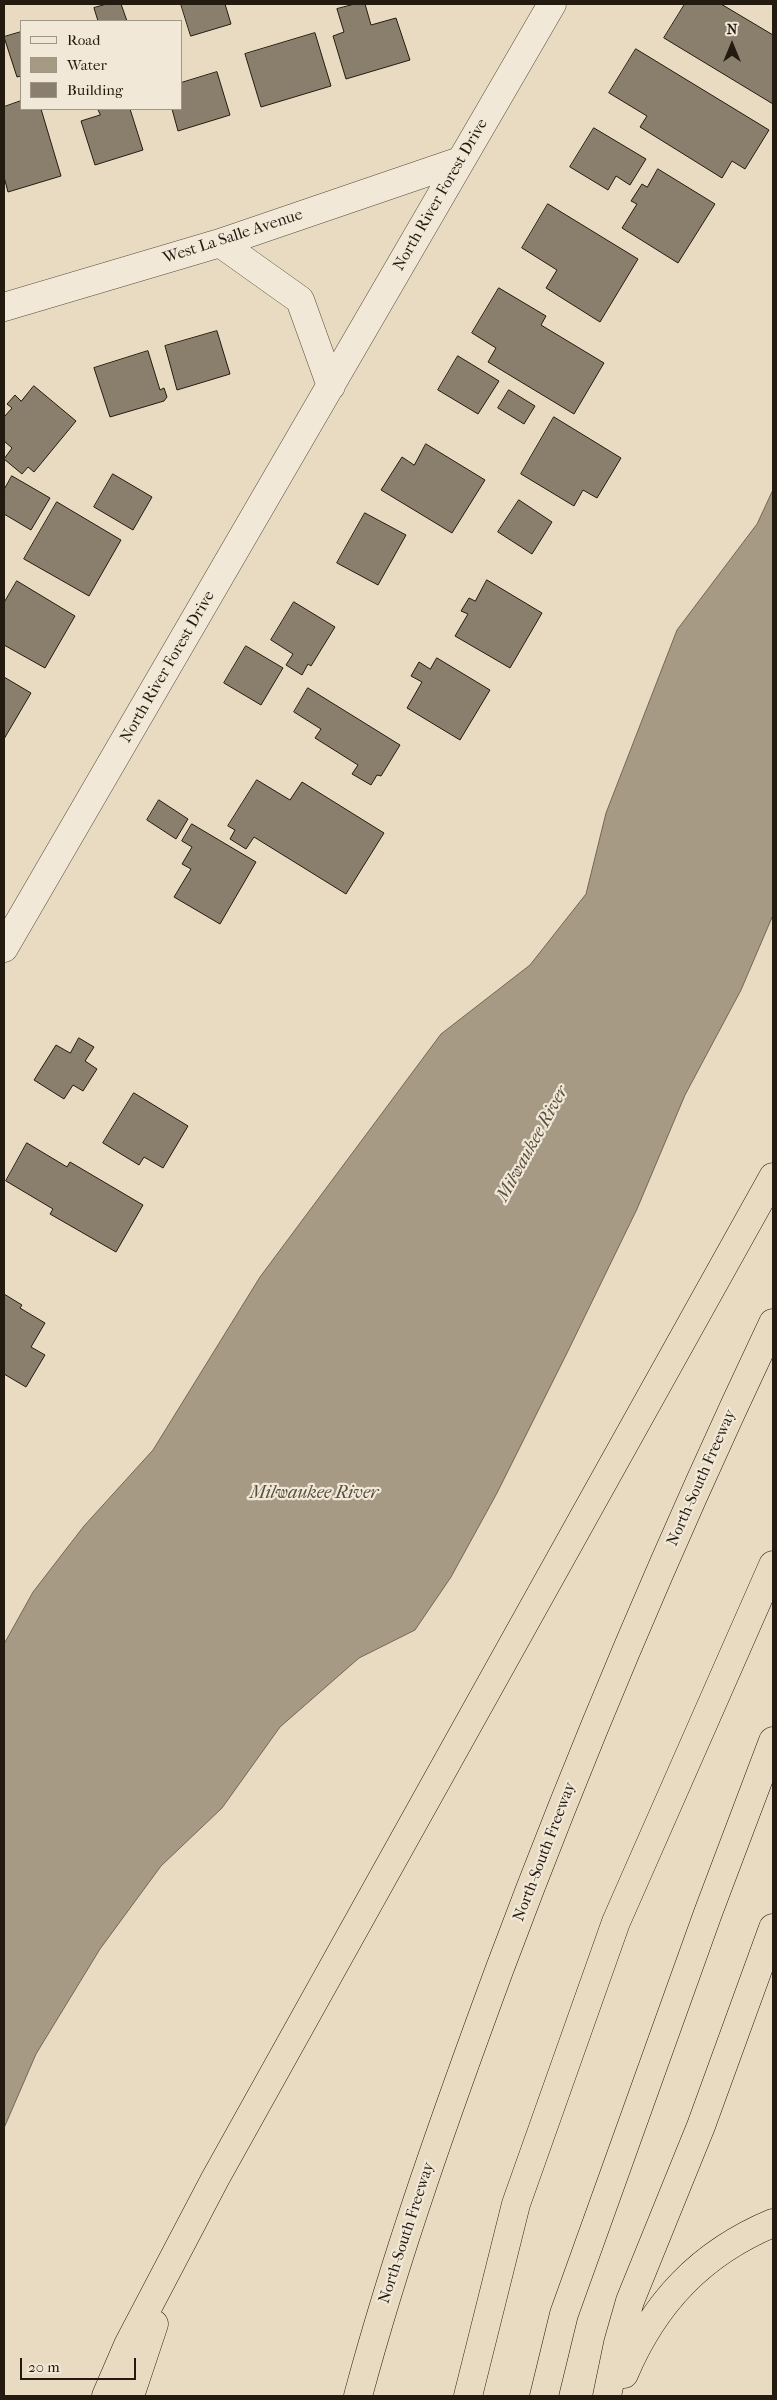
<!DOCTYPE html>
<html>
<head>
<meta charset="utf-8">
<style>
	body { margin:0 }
	#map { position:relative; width:777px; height:2400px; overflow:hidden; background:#e9dbc1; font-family:"IM FELL French Canon",serif }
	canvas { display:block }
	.frame { position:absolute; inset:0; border:5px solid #241b10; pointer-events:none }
	.legend { position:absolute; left:20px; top:20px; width:162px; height:90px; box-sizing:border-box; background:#f1e8d7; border:1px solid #9f9687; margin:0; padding:6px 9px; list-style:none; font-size:15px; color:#241b10 }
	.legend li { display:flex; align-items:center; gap:10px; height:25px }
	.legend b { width:25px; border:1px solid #9f9687 }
	.north { position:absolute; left:707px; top:20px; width:50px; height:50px; -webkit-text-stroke:4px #f1e8d7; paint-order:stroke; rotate:0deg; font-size:14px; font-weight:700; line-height:20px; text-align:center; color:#241b10 }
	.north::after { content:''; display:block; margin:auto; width:18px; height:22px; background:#241b10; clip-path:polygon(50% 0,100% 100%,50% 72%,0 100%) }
	.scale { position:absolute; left:20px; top:2358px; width:116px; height:22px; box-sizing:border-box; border:2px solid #241b10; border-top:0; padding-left:6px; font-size:15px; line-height:18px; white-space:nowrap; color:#241b10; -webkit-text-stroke:4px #f1e8d7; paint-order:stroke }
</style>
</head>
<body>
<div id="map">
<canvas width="777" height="2400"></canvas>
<div class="frame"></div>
<ul class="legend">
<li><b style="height:6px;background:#f1e8d7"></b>Road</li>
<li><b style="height:14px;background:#a69a85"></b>Water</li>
<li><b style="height:14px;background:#8a7f6c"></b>Building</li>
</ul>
<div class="north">N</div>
<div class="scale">20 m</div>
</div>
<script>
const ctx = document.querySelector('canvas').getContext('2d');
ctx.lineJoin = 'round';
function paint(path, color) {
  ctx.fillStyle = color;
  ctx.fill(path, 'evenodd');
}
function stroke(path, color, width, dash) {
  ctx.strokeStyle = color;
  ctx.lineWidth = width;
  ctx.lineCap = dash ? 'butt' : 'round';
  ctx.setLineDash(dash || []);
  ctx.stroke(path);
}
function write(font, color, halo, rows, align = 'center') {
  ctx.font = font + ' "IM FELL French Canon",serif';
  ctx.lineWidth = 4.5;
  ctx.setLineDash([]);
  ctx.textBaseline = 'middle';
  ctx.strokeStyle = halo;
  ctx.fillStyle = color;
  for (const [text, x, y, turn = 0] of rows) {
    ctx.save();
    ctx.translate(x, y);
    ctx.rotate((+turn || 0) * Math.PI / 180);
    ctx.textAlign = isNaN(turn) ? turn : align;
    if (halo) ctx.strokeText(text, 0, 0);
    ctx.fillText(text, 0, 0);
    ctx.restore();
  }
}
const water = new Path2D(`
	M773,490V915L741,990L685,1095L637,1209L568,1351L497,1493L451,1577L415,1630L359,1658L280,1727L222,1808L161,1866L100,1949L36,2054L4,2128V1644L33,1592L84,1526L153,1450L260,1277L441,1034L530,965L586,894L606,813L677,630L757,524Z`);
paint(water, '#a69a85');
stroke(water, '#726756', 1);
const building = new Path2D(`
	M107,4H121L127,21H98L94,8Z
	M181,4H225L231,24L191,36Z
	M355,4H365L371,25L396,18L410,60L346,79L333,36L344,32L337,9Z
	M685,4H721L773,35V104L664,38Z
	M21,32V76L17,77L4,37Z
	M315,33L331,86L261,107L245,54Z
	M636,49L769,130L745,169L732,161L722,178L640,127L647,116L609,93Z
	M217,72L230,115L178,131L172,109H181V83Z
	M21,101V109H41L61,176L8,192L4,177V107Z
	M98,109H130L143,150L95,165L81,121L100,115Z
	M594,128L646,159L630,185L616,176L608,190L570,167Z
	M658,169L715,204L678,263L622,228L637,204L631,201L642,184L647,187Z
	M548,204L638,259L600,322L546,288L557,270L522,248Z
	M499,288L546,316L541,325L604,363L574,414L488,362L496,348L472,333Z
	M217,331L230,374L177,390L165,346Z
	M148,351L160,390L164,388L167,397L164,401L110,417L94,368Z
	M458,356L499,381L478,414L438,390Z
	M34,386L76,421L34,472L28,467L22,474L4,459L12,448L4,441V417L12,408L7,404L15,395L21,401Z
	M509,390L535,406L524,424L498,408Z
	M554,417L621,458L597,498L583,490L574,506L521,474Z
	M426,444L485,480L452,533L381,490L402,457L414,465Z
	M113,474L152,497L133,530L94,507Z
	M12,476L50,498L31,530L4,514V490Z
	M519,500L552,522L532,554L498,532Z
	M57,502L121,540L89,596L24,559Z
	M365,513L406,535L378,585L337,563Z
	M487,580L542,613L510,668L455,636L468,614L461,611L469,598L475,601Z
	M17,581L75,616L45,668L4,645V603Z
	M294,602L335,627L311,666L308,664L302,675L286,665L293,654L271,640Z
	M246,646L283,668L261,705L224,683Z
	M437,658L490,690L460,740L407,708L422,682L411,676L419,662L430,669Z
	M4,677L31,693L4,739Z
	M308,688L400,745L381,776L377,775L371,785L352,774L358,765L315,738L321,729L294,712Z
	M257,780L290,800L302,782L384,833L346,894L254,837L246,849L230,839L235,830L228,826Z
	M159,800L188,819L176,839L147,820Z
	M192,824L256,862L220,924L174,897L191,869L182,864L192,847L182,841Z
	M79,1038L94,1047L85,1061L97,1069L83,1091L73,1085L64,1099L34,1080L56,1045L70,1053Z
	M134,1093L188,1126L163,1168L144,1157L139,1165L103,1143Z
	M27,1143L67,1167L70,1162L143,1205L116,1252L50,1214L53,1209L6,1181Z
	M4,1294L22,1305L20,1308L45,1323L31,1347L45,1355L26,1387L4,1374Z`);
paint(building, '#8a7f6c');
stroke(building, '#241b10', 1);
const minor = new Path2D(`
	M220,243L300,300L331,386
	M4,307L220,243L460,161
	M4,948L552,4`);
const motorway = new Path2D(`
	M624,2374C654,2303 701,2253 773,2223
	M106,2396L128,2345L215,2179L773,1177
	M130,2396L154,2324
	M358,2396C397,2251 448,2109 500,1968C582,1749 673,1534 773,1323
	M468,2396L516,2204L616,1922L773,1565
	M544,2396L564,2314L708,1913L773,1741
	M607,2396L618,2343L630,2301L701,2126L773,1928`);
stroke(minor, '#554b3c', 29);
stroke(motorway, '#241b10', 29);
stroke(minor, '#f1e8d7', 28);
stroke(motorway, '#e9dbc1', 28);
write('16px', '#241b10', '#f1e8d7', [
	["North River Forest Drive",441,195,-60],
	["West La Salle Avenue",233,237,-18],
	["North River Forest Drive",168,667,-60],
	["North-South Freeway",702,1478,-66],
	["North-South Freeway",545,1852,-69],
	["North-South Freeway",407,2233,-72]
]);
write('italic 18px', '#584e3f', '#f1e8d7', [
	["Milwaukee River",533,1144,-61],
	["Milwaukee River",314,1494]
]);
</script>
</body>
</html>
